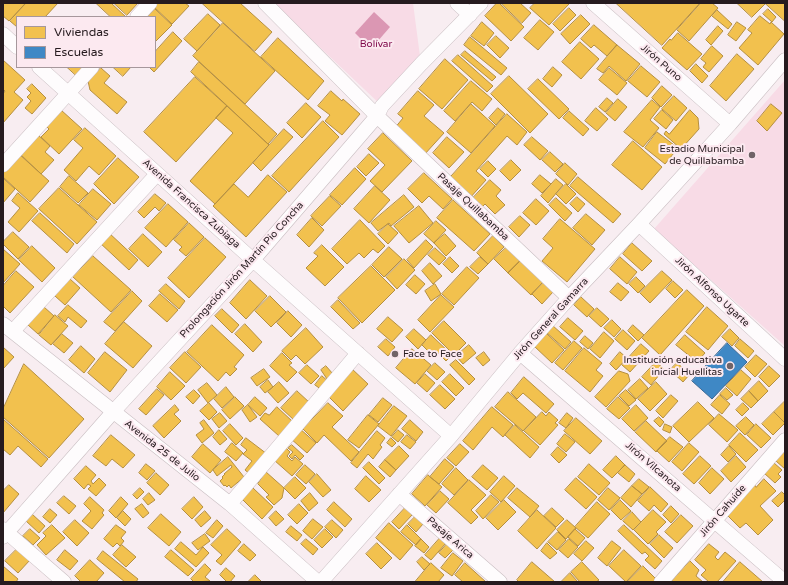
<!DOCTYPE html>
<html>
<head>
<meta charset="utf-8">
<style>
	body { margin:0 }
	#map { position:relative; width:788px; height:585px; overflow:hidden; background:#f8edf1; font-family:"Varela Round",sans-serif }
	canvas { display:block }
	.frame { position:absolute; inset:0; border:4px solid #261b1f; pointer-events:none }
	.legend { position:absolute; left:16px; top:16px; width:140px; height:52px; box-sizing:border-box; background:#fce9f0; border:1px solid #a6979c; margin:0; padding:5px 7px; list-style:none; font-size:12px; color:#261b1f }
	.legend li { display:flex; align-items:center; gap:8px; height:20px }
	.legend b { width:20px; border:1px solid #a6979c }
</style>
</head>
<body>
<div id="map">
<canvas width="788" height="585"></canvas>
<div class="frame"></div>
<ul class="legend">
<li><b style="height:11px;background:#f2c14e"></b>Viviendas</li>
<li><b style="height:11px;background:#3f88c5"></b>Escuelas</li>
</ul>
</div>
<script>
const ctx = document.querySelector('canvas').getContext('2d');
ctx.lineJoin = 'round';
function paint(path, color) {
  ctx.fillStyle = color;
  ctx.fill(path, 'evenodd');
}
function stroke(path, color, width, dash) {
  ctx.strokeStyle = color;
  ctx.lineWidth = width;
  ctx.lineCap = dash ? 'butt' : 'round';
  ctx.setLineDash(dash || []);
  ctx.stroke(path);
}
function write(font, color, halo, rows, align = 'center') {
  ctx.font = font + ' "Varela Round",sans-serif';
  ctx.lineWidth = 4;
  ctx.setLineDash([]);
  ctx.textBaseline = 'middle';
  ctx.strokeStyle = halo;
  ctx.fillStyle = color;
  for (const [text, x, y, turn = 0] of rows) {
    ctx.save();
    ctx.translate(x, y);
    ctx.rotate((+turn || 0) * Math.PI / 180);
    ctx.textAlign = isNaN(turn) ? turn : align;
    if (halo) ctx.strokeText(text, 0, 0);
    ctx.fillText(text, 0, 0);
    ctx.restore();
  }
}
paint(new Path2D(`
	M273,3H413L421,64L382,106Z
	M785,80V346L654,229Z`), '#f8dbe6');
paint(new Path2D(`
	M374,12L390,27L371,49L355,33Z`), '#db97b3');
const homes = new Path2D(`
	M3,3H26L9,21L3,16Z
	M26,3H58L45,17H17V27L10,21Z
	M96,3H111L126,17H111Z
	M114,3H138L127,15Z
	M157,3H185L189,6L172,24L154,7Z
	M202,3H240L272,32L255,51Z
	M497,3H499L524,27L511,41L485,16Z
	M501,3H520L531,13L522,23Z
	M535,3H568L569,4L549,25L530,8Z
	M616,3H700L662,45Z
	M701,3H712L718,8L689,41L677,30Z
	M737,3H764L765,4L752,17Z
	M765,3H785V21Z
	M569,8L576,15L560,31L553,24Z
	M155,9L172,25L155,42V17H147Z
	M768,9L776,17L772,22L763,14Z
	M717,10L732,24L728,29L712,16Z
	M208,14L220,25L197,51L184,39Z
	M581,15L590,24L570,44L561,34Z
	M760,16L770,24L771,22L784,34L758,65L739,48L752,33L748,30Z
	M540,20L554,32L538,50L524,38Z
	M482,22L494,33L484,46L471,36Z
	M737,22L746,28L736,41L728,35Z
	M223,23L275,71L245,104L193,56Z
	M594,25L617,45L607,56L594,45L591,48L581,39Z
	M718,26L723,31L711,45L706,40Z
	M173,32L182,41L154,72L149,67H155V52Z
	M678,33L702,54L687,70L662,48L670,39L671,40Z
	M496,36L509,48L500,58L487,45Z
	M470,37L507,68L501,75L464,45Z
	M278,38L324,81L308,100L261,57Z
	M580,42L599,59L581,79L562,62Z
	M617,45L640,64L626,81L609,66L603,73L597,69Z
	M712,46L723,56L709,72L703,67L706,63L701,59Z
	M465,51L496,77L492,81L461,55Z
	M737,54L754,69L726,101L710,86Z
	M458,55L493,86L487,92L452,61Z
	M445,59L468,80L442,109L419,89Z
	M3,60L25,80L14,92L23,100L3,123V94L5,91L3,89Z
	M199,62L277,134L268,144L191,72Z
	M696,64L708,76L702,83L690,71Z
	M641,66L660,82L647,97L628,81Z
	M67,67H86L77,76Z
	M113,67H131L123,76Z
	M553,67L562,75L552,87L543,79Z
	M101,68L110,76L104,83L127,102L117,114L90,90L88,81Z
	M609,68L627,83L617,95L599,80Z
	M509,76L548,114L530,133L491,94Z
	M195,77L227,106L176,162L144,132Z
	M538,79L569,109L559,119L528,89Z
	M471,81L492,99L482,111L472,102L455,121L444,111Z
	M32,84L46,98L32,114L25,108L31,101L27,97L31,93L27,89Z
	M662,86L672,95L661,107L652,98Z
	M331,91L342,101L343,99L360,114L342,135L325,121L330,115L318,106Z
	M418,91L434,105L424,116L444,133L424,155L394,129L403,118L398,114Z
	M674,96L687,108L676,121L662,109Z
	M607,98L613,103L605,112L599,107Z
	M618,99L627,107L615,121L606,113Z
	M652,100L660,107L650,120L659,128L643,147L624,132Z
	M306,103L321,117L302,138L287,123Z
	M471,104L495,126L471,153L447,132Z
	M771,104L782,113L767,131L757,121Z
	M227,106L269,145L215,204L190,181L233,133L216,118Z
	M498,108L505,114L496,125L489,118Z
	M596,108L608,119L597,131L585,121Z
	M61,110L82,129L59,154L41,137L49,129L46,126Z
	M662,110L673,120L666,129L654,119Z
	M690,110L698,118L699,129L681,149L664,134L666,131L669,134Z
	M569,111L589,129L583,136L563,118Z
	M507,114L527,132L517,145L507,136L476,171L486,180L469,199L448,180Z
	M323,121L339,137L289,192L272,176Z
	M85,128L116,156L99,175L89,166L76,181L64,170L83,148L74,140Z
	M284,129L293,137L261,171L253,163Z
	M657,132L678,148L665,164L645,148Z
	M383,133L412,161L382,192L370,181L385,165L368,149Z
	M38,135L50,146L45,152L54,160L41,174L20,154Z
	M447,137L464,152L449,168L433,153Z
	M532,137L548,151L540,160L524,145Z
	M633,141L662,167L642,190L612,165Z
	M550,152L563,164L555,172L542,160Z
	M19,154L49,181L30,202L3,177V172Z
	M369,154L379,163L366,176L357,167Z
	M118,158L139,177L114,204L94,184Z
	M511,160L521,170L510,181L500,171Z
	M488,161L496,169L488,177L480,169Z
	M565,163L577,174L568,185L556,174Z
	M355,168L366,179L342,205L330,195Z
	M424,173L452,199L443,209L429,196L422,203L408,189Z
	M268,175L287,192L246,237L213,206L234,184L248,197Z
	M540,175L551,184L542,193L532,184Z
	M69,176L88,193L78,203L60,187Z
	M578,177L621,214L613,223L570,186Z
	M3,178L15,189L3,203Z
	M556,179L563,185L548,203L541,196Z
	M490,180L501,190L496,196L505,205L495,214L485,204L482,207L473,198Z
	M566,184L576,194L566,204L556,194Z
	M375,186L390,200L369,223L354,209Z
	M59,188L97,222L77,244L39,209Z
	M93,189L111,204L97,220L79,205Z
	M18,193L38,211L19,232L8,222L20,208L12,201Z
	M155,194L166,203L159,211L155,207L144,218L138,212Z
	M404,195L414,207L391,226L389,223L378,231L371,223Z
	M330,196L341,206L322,226L311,216Z
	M577,197L585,204L578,212L570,204Z
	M556,198L572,213L565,221L549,205Z
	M536,199L549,211L536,225L523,213Z
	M453,200L490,234L474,251L437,218Z
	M168,204L188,222L166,247L145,228Z
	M419,206L433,223L409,243L394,226Z
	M40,213L74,244L67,253L32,221Z
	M586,214L605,230L592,245L573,228Z
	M520,216L530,225L519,237L509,227Z
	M312,218L324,230L309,247L297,235Z
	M560,219L595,249L567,282L542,261L553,248L543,239Z
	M360,220L385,246L378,253L373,249L364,258L359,253L347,264L332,249Z
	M436,221L446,230L434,243L424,234Z
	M189,223L204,237L186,256L179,250L182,247L174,240Z
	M388,224L398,233L388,244L378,234Z
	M13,232L29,247L18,259L3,244V242Z
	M108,232L138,260L129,270L99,242Z
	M143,234L162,252L148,267L129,249Z
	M445,234L456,246L446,256L434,243Z
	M493,236L504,247L488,264L477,253Z
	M205,238L226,257L189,298L168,278Z
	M426,240L433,247L414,268L407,260Z
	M632,243L652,261L642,271L623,254Z
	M322,245L344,267L325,286L306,268L318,256L314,253Z
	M32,246L55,268L42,282L19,260Z
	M389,247L402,259L384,277L372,265Z
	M507,247L521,260L508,273L494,259Z
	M435,248L446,258L439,265L428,255Z
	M3,249L20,264L3,283Z
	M93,256L131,290L111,312L73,277Z
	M450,257L459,266L452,273L443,264Z
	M480,257L488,264L478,274L470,267Z
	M620,257L637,272L627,284L610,269Z
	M404,259L415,270L397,289L386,277Z
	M521,260L543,282L531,295L508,273Z
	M430,263L442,276L433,284L422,271Z
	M371,266L395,290L362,323L338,298Z
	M467,267L479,278L454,305L442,294Z
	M16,271L34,287L10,313L3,306V286Z
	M662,271L672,280L650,303L640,293Z
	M415,275L425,284L416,294L406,285Z
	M636,277L645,286L638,293L629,284Z
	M70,279L80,288L65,305L55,296Z
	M250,280L267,296L246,319L230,303Z
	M673,281L683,290L675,298L666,289Z
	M544,282L553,292L542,304L532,294Z
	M618,283L629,292L621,301L610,292Z
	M166,284L185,301L179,309L159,291Z
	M435,284L441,294L431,301L425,291Z
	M687,290L704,306L660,355L642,338Z
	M132,291L142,301L115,331L104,322Z
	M160,294L178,310L167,322L149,306Z
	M441,295L454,307L430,332L418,320Z
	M270,296L286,312L271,327L255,311Z
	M581,297L594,309L587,317L574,305Z
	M338,300L360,323L353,329L331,307Z
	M68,305L87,321L81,328L68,317L65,322L58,316Z
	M44,307L54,316L38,334L28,325Z
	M707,307L728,326L708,350L686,332Z
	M597,308L609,319L601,327L589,316Z
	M222,309L239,325L232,333L215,316Z
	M288,311L302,325L291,337L277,323Z
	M55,315L68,326L51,345L39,335Z
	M388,317L403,330L392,342L377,329Z
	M568,318L583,331L575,340L560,327Z
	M612,320L621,329L614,337L604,328Z
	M444,321L466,343L454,355L432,333Z
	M124,322L152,346L133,368L105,344Z
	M245,324L262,342L253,352L235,334Z
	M212,325L244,355L234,367L237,369L230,376L226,372L218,381L187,352Z
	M552,325L571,342L565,349L546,332Z
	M633,325L644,335L638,341L628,331Z
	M306,328L323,347L305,364L296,355L291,360L282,351Z
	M414,329L426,340L418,349L406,337Z
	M730,329L739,338L732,346L722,337Z
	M623,330L635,341L627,350L615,339Z
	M604,332L614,341L600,358L590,349Z
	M546,333L564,350L552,363L534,346Z
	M62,334L73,343L64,353L53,344Z
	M431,335L452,355L446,361L435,350L431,354L422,345Z
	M685,335L705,353L697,362L676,345Z
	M585,336L593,343L588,349L580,342Z
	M386,339L395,347L388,356L378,347Z
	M740,339L754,351L748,358L735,346Z
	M574,341L582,348L563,370L555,363Z
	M641,344L649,351L630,372L622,365Z
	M469,345L476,353L463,364L456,356Z
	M81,346L95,359L84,373L69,360Z
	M3,347L14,357L3,369Z
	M584,348L602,363L596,370L603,376L590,392L565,371Z
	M412,349L431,365L415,384L396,368Z
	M105,352L127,370L110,392L88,373Z
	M185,352L201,367L186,383L170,368Z
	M484,352L490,360L483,366L476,358Z
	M620,352L627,358L616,370L610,364Z
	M282,353L292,363L289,365L297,372L287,382L270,366Z
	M756,355L767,364L755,377L745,367Z
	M456,360L475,379L469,385L450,365Z
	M656,362L664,369L651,385L642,377Z
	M435,363L445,372L437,380L427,371Z
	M677,363L690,374L683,382L670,370Z
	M24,364L84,419L49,458L3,417V409Z
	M307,365L319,376L311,384L299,373Z
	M326,366L333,374L327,379L321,370Z
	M769,366L780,376L769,387L759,377Z
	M351,368L368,384L343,411L326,394Z
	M264,369L270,377L257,386L251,378Z
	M741,370L751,379L737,396L726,386Z
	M619,371L628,374L630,381L606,407L595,397Z
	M170,372L185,386L171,400L157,387Z
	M425,374L435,383L427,392L417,383Z
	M450,374L464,388L456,396L442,382Z
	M322,376L329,382L322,390L315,385Z
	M524,377L554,404L546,413L523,393L517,399L511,393Z
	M640,379L648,388L636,399L628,390Z
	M268,380L273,387L265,393L260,387Z
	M759,381L768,391L758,401L749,391Z
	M279,382L289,393L278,403L268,392Z
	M656,382L667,394L650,411L638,399Z
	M207,383L217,395L208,403L198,390Z
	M440,385L455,399L445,409L430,395Z
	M226,387L234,397L222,408L214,399Z
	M726,388L733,395L727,400L720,394Z
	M157,389L164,395L146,415L139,409Z
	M194,390L200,396L193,404L186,397Z
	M626,390L636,400L629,406L619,396Z
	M297,391L310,403L294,420L281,408Z
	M749,391L758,401L751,408L741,399Z
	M508,392L536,417L523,431L495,407Z
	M671,395L678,401L663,418L656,411Z
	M720,395L730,404L722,414L711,405Z
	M235,397L244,406L230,419L222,410Z
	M255,397L267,408L260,416L248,405Z
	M618,397L630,408L619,419L607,409Z
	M383,398L392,405L378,422L369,415Z
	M785,401V423L774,412Z
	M698,402L714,418L689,442L673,426Z
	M209,403L217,412L209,420L200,411Z
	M328,403L343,416L332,427L359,452L351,461L324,435L317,443L303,429Z
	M743,403L749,409L742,416L736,410Z
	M175,405L179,410L174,414L181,421L164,438L153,426Z
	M248,405L257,417L250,422L242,410Z
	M636,405L648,418L634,431L622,419Z
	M394,406L407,416L391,436L378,426Z
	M277,407L292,421L279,436L260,419L265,413L269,415Z
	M492,407L513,425L503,437L492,427L473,450L463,441Z
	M542,412L546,416L549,412L558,420L555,423L558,425L540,445L524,431Z
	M774,412L785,423L773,435L762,424Z
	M220,413L227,421L219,428L212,419Z
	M567,413L573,418L566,428L559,423Z
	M719,414L738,430L727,442L709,425Z
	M368,415L379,424L359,448L348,440Z
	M659,417L664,422L660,427L654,421Z
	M746,417L754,425L745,435L736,426Z
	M576,418L602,441L590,454L564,431Z
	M3,419L48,459L41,467L18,446L10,455L3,449Z
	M204,420L214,433L202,443L196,435L204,429L200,423Z
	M410,420L423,432L416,441L402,429Z
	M646,421L667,441L656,452L635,432Z
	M230,424L243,438L236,445L223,431Z
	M665,424L672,427L670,433L663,430Z
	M756,424L771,438L761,448L747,435Z
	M515,425L539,447L530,458L505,435Z
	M299,428L316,443L307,453L290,438Z
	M219,430L227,439L220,445L213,437Z
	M398,430L404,435L398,442L392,437Z
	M377,431L385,438L380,445L382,447L373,459L368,454L357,468L351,463Z
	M740,433L758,450L746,462L729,445Z
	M565,434L575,442L566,452L557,444Z
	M111,435L135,455L123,468L112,459L106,466L93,456Z
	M407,435L416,442L410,449L401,442Z
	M670,437L683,447L669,462L657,451Z
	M246,438L267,454L251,475L245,470L252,461L243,454L247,450L241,445Z
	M391,438L396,443L392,447L387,443Z
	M232,443L243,453L236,461L225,452Z
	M689,443L699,452L682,471L672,462Z
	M203,444L221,460L210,473L192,457Z
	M460,444L469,452L456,466L447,458Z
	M292,445L304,456L300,460L295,455L292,459L289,456L293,452L288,448Z
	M399,446L409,456L396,470L385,460Z
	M729,446L736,454L728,462L721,455Z
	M558,447L567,455L559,463L551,455Z
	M286,448L290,452L287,456L292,461L295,457L303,464L292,476L274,460Z
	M785,451V469L776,461Z
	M616,456L625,465L612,478L603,470Z
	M700,456L711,466L694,484L683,474Z
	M736,456L746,467L731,482L721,471Z
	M228,457L244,477L231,488L229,485L227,487L225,485L224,486L220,481L223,478L222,477L225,474H224L232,467L231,465L217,476L213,470Z
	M445,459L454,467L439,484L430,477Z
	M385,460L396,470L390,477L379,467Z
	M369,462L385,478L379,484L363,468Z
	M774,463L782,470L778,474L781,477L775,483L764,473Z
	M146,464L155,471L147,480L139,473Z
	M589,464L610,483L599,495L578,477Z
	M305,465L315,474L306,484L296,475Z
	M483,465L498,478L487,490L472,477Z
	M625,465L635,474L629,482L618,473Z
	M86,466L96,475L91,481L93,484L99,478L106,485L96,496L88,489L91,486L88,484L84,489L74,479Z
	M456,468L468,480L454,495L442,484Z
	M712,468L724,479L710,494L699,483Z
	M266,472L284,488L282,498L274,505L266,497L269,495L258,484Z
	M156,473L169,485L160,495L147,483Z
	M317,474L331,490L323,497L309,482Z
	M428,475L442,487L425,506L412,494Z
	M366,476L381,490L369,502L355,489Z
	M504,476L515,486L501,502L490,492Z
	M295,477L306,488L295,499L284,488Z
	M576,478L597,497L586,509L565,490Z
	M639,479L649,487L642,494L632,486Z
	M764,479L776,491L760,506L773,520L758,535L746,523L740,528L725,513L754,484L756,487Z
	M469,480L486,495L471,510L478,517L471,524L448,503Z
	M9,485L19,494L3,513V491Z
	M632,486L642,494L631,507L621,498Z
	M650,487L668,504L661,512L654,505L649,511L638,501Z
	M140,488L144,492L137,499L133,495Z
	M253,488L273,507L262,519L242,499Z
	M517,488L539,506L530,517L508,498Z
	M608,488L620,498L609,510L598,500Z
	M440,491L449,499L436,513L427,505Z
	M782,492L785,495V500L778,507L772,501Z
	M149,493L155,500L148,505L143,499Z
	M310,493L318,503L309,511L301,501Z
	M491,495L499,502L483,519L476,511Z
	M64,496L76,506L69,514L57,503Z
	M90,497L104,510L102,513L104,515L92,529L82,521L91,511L84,504Z
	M121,497L128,504L116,518L109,511Z
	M194,497L203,507L192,519L182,509Z
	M504,500L516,512L498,530L486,518Z
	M620,500L631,511L621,520L611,510Z
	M334,502L352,519L345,527L327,510Z
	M597,502L610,514L588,538L575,527Z
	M142,504L149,513L143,518L135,509Z
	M299,504L308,513L297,524L288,515Z
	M671,506L679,514L671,523L663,515Z
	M405,508L412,515L399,529L392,522Z
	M552,508L564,519L556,527L544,516Z
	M50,509L57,515L50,523L43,517Z
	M537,510L556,528L537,549L518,531Z
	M653,510L666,522L656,532L658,534L648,544L634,530Z
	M123,511L131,519L125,526L117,518Z
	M205,511L211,518L201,527L195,520Z
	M276,511L284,519L276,526L269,518Z
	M632,512L641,522L633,530L623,521Z
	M32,514L45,526L39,533L26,521Z
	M161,514L181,532L169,546L148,528Z
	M681,515L693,526L677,543L665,532Z
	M415,517L423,524L416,532L408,524Z
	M313,519L323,527L312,539L303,531Z
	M75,520L89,533L77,546L63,532Z
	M217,520L223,526L213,538L206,533Z
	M332,520L343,530L336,538L325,527Z
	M567,520L576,528L566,539L557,530Z
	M389,523L413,545L400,560L376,538Z
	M52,525L65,538L46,555L37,545L46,536L43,533Z
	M116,525L126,532L121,538L124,541L120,546L117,543L113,547L104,539Z
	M407,525L421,539L416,545L401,532Z
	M624,525L662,561L655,569L645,560L649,556L645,552L642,554L618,531Z
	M291,526L302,535L297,541L286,532Z
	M30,529L40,538L33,545L23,536Z
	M227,529L241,542L221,565L216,561L222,555L211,545Z
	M325,529L333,537L322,548L314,540Z
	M575,529L585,538L578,546L568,537Z
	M558,532L566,540L557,550L548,542Z
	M205,534L210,541L198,550L192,543Z
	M659,535L673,548L664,558L650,544Z
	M440,538L446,543L431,560L425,555Z
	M306,539L318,549L313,555L301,544Z
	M421,539L429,547L424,553L415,546Z
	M569,539L578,547L568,558L559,550Z
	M586,541L594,548L582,561L574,554Z
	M612,541L621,548L607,566L598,558Z
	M181,542L196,555L203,547L209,553L196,567L175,549Z
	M377,543L392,558L381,569L366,554Z
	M547,543L557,553L550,559L541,551Z
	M244,544L256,555L250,561L238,551Z
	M447,544L454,549L445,558L439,553Z
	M709,544L719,552L715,557L718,560L725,552L736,561L717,582H709L701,575L706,570L695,560Z
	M122,545L136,557L126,567L113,555Z
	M18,548L30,560L18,573L5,561Z
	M65,550L78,561L70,570L57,560Z
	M171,550L194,570L188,576L165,557Z
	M624,550L641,566L626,582L609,566Z
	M103,551L138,579L136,582H125L97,559Z
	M453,553L463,561L452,576L441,568Z
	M422,557L430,564L424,570L417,562Z
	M90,560L104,573L96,582H81L75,576Z
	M690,561L699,570L696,576L703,582H671Z
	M532,562L555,582H519L517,580Z
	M582,562L599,580L596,582H580L571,572Z
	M740,562L763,582H723Z
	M431,563L444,575L438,582H415Z
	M465,563L486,582H463L455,575Z
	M205,564L211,570L205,577L210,581L194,582L191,579Z
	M3,566L18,579L16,582H3Z
	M643,566L656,579L654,582H627Z
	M226,568L235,576L230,582H227L220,575Z
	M570,573L578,582H561Z
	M255,575L262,582H248Z`);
paint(homes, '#f2c14e');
stroke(homes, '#b58f40', 1);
const schools = new Path2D(`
	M727,343L747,362L712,399L692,381Z`);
paint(schools, '#3f88c5');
stroke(schools, '#386793', 1);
const street = new Path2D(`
	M265,3L377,116L569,298
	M457,3L470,15
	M593,3L730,124
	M137,17L150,3
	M3,34L17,47
	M39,67L253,260L451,436
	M3,165L92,67
	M639,224L785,359
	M3,324L230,504L318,582
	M13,331L157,174
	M520,353L785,582
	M399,494L500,582
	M230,504L358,353
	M3,529L64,582
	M3,537L113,412L253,260L377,116L382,106L421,64L481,3
	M321,582L451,436L520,353L569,298L639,224L730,124L785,60
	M661,582L785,440`);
stroke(street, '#c8bdc1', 15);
stroke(street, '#fefcfd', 14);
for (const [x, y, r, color] of [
	[752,155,4,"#706468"],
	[395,354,4,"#706468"],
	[730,366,4,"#706468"]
]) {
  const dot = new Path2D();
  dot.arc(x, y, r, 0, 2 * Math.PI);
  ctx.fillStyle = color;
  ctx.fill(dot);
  stroke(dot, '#fce9f0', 1.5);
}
write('10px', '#7e084a', '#fce9f0', [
	["Bolívar",376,44]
]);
write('10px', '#261b1f', '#fce9f0', [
	["Jirón Puno",661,63,41],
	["Avenida Francisca Zubiaga",191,204,42],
	["Pasaje Quillabamba",473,207,43],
	["Prolongación Jirón Martín Pio Concha",242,270,-48],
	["Jirón Alfonso Ugarte",712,292,43],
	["Jirón General Gamarra",551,319,-48],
	["Avenida 25 de Julio",162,451,38],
	["Jirón Vilcanota",653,467,41],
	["Jirón Cahuide",723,511,-49],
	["Pasaje Arica",450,538,41]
]);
write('10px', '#261b1f', '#fce9f0', [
	["Estadio Municipal",744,149],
	["de Quillabamba",744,161],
	["Face to Face",403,354,"left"],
	["Institución educativa",722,360],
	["inicial Huellitas",722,372]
], 'right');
</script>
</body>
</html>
